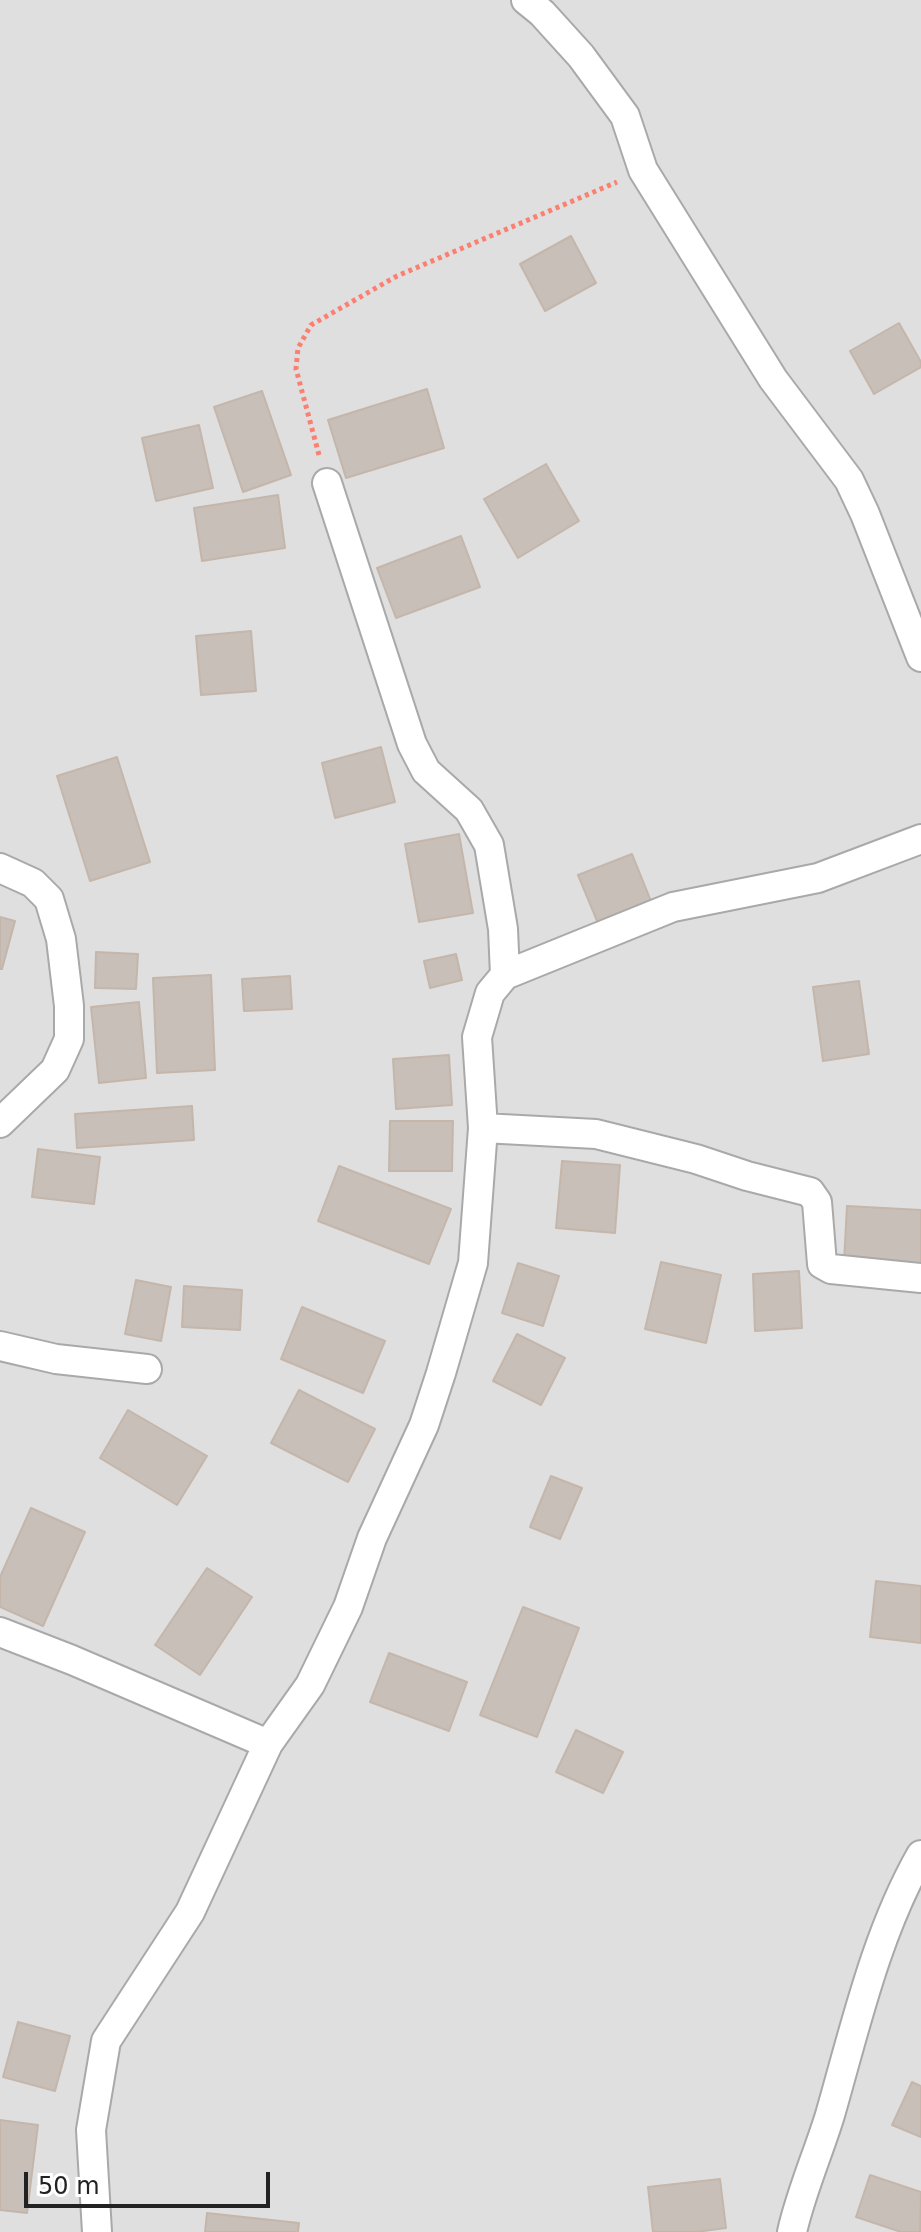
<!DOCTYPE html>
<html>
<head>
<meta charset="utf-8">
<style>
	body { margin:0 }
	#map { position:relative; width:921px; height:2232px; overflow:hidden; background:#f2efe9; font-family:"DejaVu Sans",sans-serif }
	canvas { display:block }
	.scale { position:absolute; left:24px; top:2172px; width:246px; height:36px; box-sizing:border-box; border:4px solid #222; border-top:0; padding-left:10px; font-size:24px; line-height:28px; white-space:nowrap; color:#222; -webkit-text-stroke:6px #fff; paint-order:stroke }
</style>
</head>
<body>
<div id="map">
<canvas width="921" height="2232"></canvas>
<div class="scale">50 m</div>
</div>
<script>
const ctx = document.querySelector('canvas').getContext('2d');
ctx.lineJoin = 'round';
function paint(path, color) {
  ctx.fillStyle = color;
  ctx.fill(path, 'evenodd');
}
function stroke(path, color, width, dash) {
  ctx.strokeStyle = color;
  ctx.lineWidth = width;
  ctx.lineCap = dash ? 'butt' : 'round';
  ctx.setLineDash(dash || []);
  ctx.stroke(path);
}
paint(new Path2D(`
	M0,0H921V2232H0Z`), '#e0dfdf');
const building = new Path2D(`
	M571,236L596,283L545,311L520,264Z
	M899,323L921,362V367L874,394L850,351Z
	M427,389L444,448L346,478L328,420Z
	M262,391L291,475L243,492L214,407Z
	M199,425L213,488L156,501L142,438Z
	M546,464L579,521L518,558L484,499Z
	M278,495L285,548L202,561L194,508Z
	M461,536L480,587L396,618L377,568Z
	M251,631L256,691L201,695L196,636Z
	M381,747L395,802L335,818L322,763Z
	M117,757L150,862L90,881L57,776Z
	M459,834L473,913L419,922L405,844Z
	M632,854L653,906L600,928L578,875Z
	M0,917L15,921L2,969H0Z
	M96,952L138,954L136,989L95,988Z
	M456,954L462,980L430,988L424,961Z
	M211,975L215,1070L157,1073L153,978Z
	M290,976L292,1009L244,1011L242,979Z
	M859,981L869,1054L823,1061L813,987Z
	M139,1002L146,1078L99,1083L91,1007Z
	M449,1055L452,1105L396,1109L393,1059Z
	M192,1106L194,1140L77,1148L75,1114Z
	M390,1121H453L452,1171H389Z
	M38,1149L100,1157L94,1204L32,1197Z
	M562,1161L620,1165L615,1233L556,1228Z
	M339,1166L451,1209L429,1264L318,1221Z
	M847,1206L921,1210V1266L844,1261Z
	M661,1262L721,1275L706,1343L645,1329Z
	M518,1263L559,1276L543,1326L502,1313Z
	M799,1271L802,1328L755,1331L753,1274Z
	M136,1280L171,1287L161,1341L125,1334Z
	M184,1286L242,1290L240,1330L182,1327Z
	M302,1307L385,1341L363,1393L281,1359Z
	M517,1334L565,1358L541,1405L493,1381Z
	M299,1390L375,1429L348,1482L271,1443Z
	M128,1410L207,1456L177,1505L100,1458Z
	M551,1476L582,1488L560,1539L530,1527Z
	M31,1508L85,1532L43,1626L0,1607V1577Z
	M207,1568L252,1597L200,1675L155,1645Z
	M876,1581L921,1586V1643L870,1637Z
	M523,1607L579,1628L537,1737L480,1715Z
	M389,1653L467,1682L449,1731L370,1702Z
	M576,1730L623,1752L603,1793L556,1772Z
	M18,2022L70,2036L55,2091L3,2077Z
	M912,2082L921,2086V2137L892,2125Z
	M0,2120L38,2125L27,2213L0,2210Z
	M870,2175L921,2192L920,2232H901L856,2217Z
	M720,2179L726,2228L696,2232H653L648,2187Z
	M207,2213L299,2223L298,2232H205Z`);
paint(building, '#c7bfb8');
stroke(building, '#c4b6ab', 2);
const street = new Path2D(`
	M526,0L542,13L581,56L625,116L643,170L773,379L849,480L865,514L921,657
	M0,868L33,883L49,899L61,939L69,1006V1039L55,1070L0,1123
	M505,975L673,907L818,878L921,839
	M483,1128L596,1134L696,1159L747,1176L810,1192L817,1202L822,1264L831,1269L921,1278
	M0,1346L56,1359L147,1369
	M0,1632L72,1660L268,1744
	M97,2232L91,2130L106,2041L190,1912L268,1744L310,1685L348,1607L372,1538L424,1425L441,1373L473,1263L483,1128L477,1037L490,993L505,975L503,929L489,845L469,810L426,771L412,744L327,483
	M792,2232C801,2192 818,2154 830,2115C855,2028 876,1934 921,1855`);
stroke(street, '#a9a9a9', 32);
stroke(new Path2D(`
	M319,455L296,369L298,348L311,325L397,276L617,182`), '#fa8072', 5, [4, 4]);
stroke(street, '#fff', 28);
</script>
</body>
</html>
